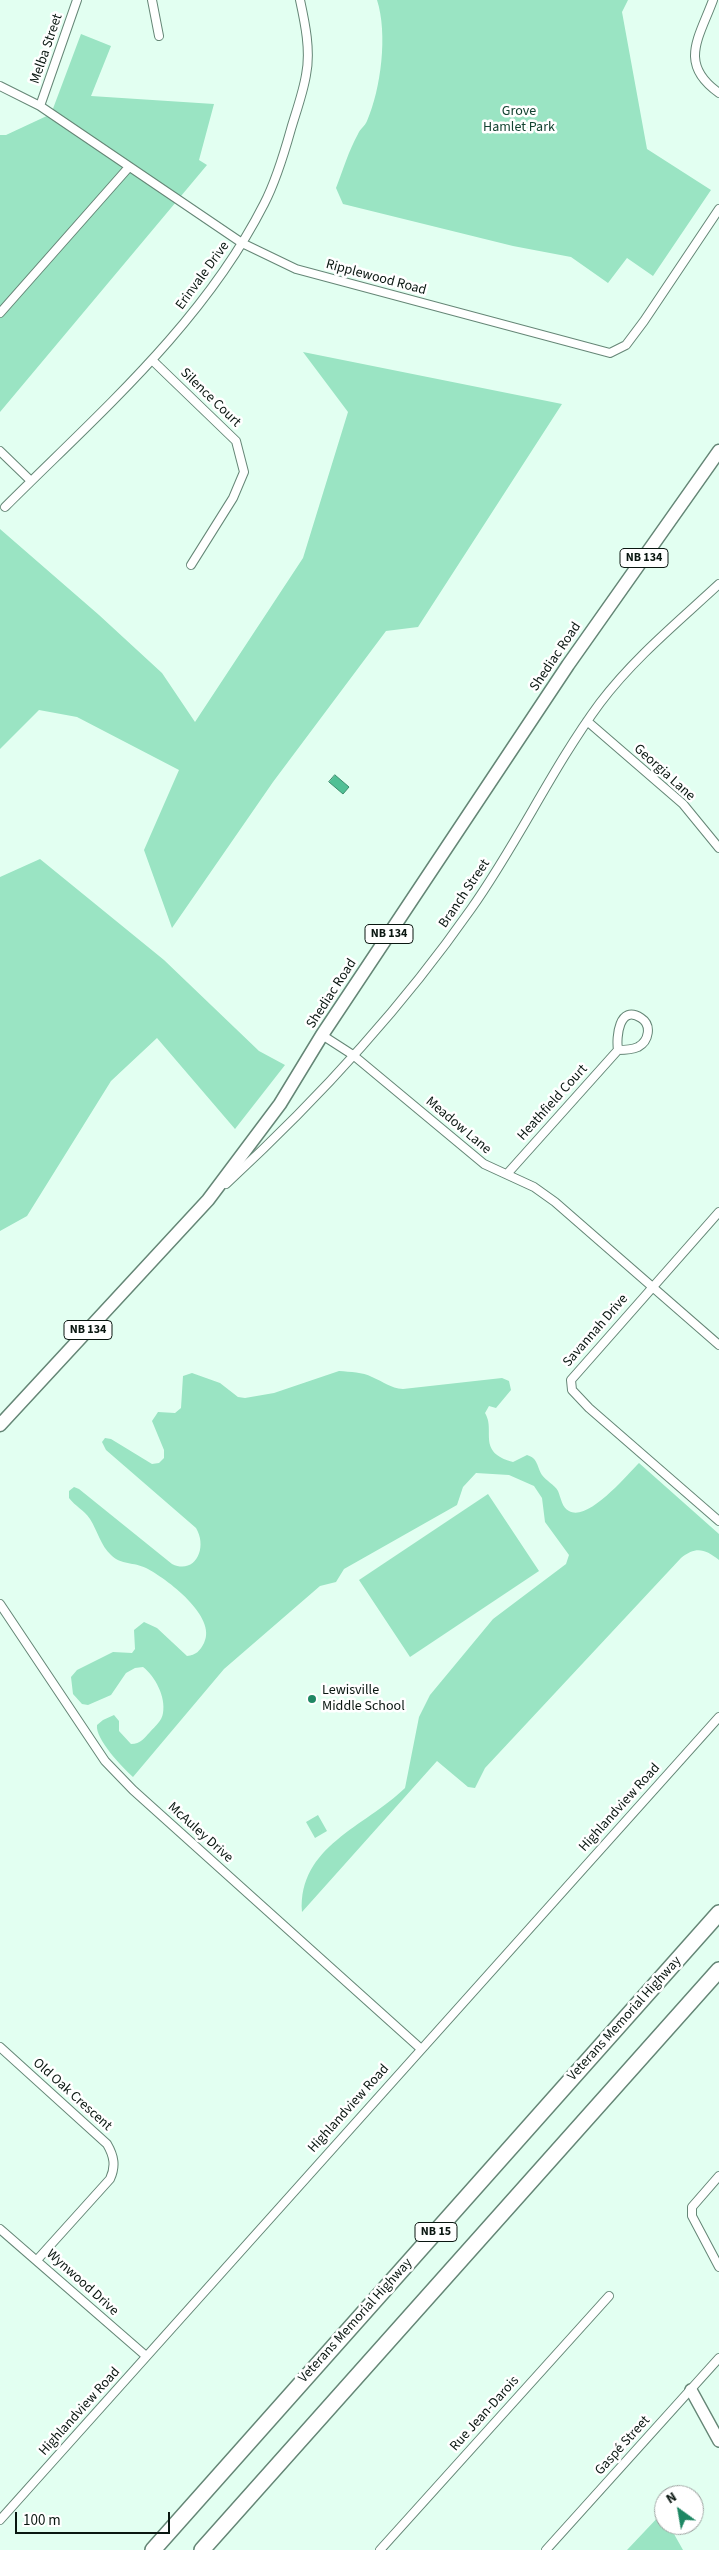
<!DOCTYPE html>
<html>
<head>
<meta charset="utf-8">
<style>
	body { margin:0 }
	#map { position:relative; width:719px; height:2550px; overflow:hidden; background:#e2fff1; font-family:"Source Sans 3",sans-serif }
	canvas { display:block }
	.north { position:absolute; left:654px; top:2485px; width:50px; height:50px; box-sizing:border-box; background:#fff; border:1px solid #9da2a0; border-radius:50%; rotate:328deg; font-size:14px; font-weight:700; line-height:20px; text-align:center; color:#0a1711 }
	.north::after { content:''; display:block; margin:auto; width:18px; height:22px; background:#1e8763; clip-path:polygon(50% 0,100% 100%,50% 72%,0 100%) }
	.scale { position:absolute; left:15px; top:2512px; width:155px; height:22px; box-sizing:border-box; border:2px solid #0a1711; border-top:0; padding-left:6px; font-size:15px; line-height:18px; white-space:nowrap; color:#0a1711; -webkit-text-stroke:4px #fff; paint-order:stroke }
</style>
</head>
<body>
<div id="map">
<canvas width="719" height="2550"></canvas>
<div class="north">N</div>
<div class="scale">100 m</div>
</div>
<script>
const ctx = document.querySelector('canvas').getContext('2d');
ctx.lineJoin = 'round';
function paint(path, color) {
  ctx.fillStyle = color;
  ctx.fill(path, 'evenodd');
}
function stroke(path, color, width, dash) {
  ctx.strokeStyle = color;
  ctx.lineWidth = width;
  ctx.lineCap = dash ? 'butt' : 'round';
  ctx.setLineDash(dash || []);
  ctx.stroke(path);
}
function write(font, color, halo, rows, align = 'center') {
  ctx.font = font + ' "Source Sans 3",sans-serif';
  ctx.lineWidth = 5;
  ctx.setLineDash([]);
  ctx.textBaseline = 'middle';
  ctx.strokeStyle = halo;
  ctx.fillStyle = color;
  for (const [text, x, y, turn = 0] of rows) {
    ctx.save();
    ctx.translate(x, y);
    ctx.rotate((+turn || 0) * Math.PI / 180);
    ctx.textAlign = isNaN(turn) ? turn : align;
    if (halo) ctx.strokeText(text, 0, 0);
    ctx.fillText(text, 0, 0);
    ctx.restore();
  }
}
paint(new Path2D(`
	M377,0H628L622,12L647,149L711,190L653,276L627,258L608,283L571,257L513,246L343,204L336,188C343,170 349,150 358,134C360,129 365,126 367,121C381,89 388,34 377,0Z
	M81,34L111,46L91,96L214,104L199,160L207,165L0,412V135H6L51,114Z
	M303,352L562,404L418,627L386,631L273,782L172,928L144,850L179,770L77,717L39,710L0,749V529L99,615L162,673L195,722L303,558L348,412Z
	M40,859L164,960L259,1051L285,1065L235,1129L157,1038L111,1081L27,1216L0,1231V877Z
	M339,1371C351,1372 362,1372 372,1377C384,1382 390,1388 403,1389L502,1378L509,1381L511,1390L496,1408L489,1406L485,1413C496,1431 476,1452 513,1462L527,1455C538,1458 537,1467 542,1475C546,1481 554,1484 558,1491C561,1498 562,1508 569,1511C588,1522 627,1475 639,1463L719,1534V1560C705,1549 696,1546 681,1558L485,1768L475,1788L468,1787L437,1761L302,1912C298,1846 365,1827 405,1788L419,1717L430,1695L493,1619L566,1564L569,1555L545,1522L542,1498L534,1486L509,1475L476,1473L463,1487L457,1505L344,1569L336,1582L320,1586L224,1669L133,1777C123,1768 95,1739 97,1725L103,1720L114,1715L119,1721V1731L131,1744C141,1744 144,1738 150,1732C155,1726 162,1721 163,1713C166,1697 155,1676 143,1667L135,1668L126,1673L111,1695L88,1705L82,1704L73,1694L71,1677L77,1670L113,1652L132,1653L135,1649L134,1630L144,1622L157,1628L187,1656C196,1655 200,1651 204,1643C218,1617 166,1578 146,1568C134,1562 121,1565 111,1555C101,1546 97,1530 90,1519C84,1510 75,1506 69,1498V1491L74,1487L79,1489L172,1564C195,1575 208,1548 196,1528L106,1450L102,1442L105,1438L111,1439L152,1464L159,1463L164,1458V1450L152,1421L158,1412L175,1413L181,1408L183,1376L192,1373L220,1383L238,1397L245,1398L274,1393Z
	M488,1494L539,1571L410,1657L359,1580Z
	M318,1815L327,1831L315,1838L306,1822Z
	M662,2513L664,2525H669L683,2550H627Z`), '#9ae4c3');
const water = new Path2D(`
	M335,775L349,787L343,794L329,782Z`);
paint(water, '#50c095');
stroke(water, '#3b8d6d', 1);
const street = new Path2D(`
	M152,0L159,36
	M713,0C699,38 678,64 719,93
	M0,86L40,106L242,243L296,269L610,353L626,345L644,321L719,209
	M40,106L77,0
	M0,313L129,167
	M152,360L236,441L244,472L233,498L191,565
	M0,451L31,481
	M5,507C98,414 203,324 264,204C276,181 284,154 291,129C296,112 303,93 306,75C311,51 305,23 300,0
	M587,721L683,804L719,848
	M322,1035L353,1055L484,1164L534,1187L555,1202L719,1345
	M507,1174L618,1050C625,1050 631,1050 638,1047C649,1041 652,1025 641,1018C619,1004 616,1037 618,1050
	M226,1184C316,1101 401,1009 471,909C518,843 552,768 600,703C634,658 678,622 719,584
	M719,1212L571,1380L572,1390L589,1408L719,1521
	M0,1604L105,1761L133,1790L420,2048
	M0,2047L107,2144C114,2156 116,2166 110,2179L37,2260
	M719,2176L692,2207V2216L719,2267
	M0,2229L146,2356
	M0,2520L719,1717
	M380,2550L609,2296
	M546,2550L719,2358`);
const secondary = new Path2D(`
	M691,2390L719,2441`);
const primary = new Path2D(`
	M0,1425L208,1200L280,1104L322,1035L568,665L719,451`);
const highway = new Path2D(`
	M153,2550L719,1913
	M202,2550L719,1970`);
stroke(street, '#658676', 10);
stroke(secondary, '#658676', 14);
stroke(primary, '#658676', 15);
stroke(highway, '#658676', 18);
stroke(street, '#fff', 8);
stroke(secondary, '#fff', 11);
stroke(primary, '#fff', 12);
stroke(highway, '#fff', 15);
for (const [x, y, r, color] of [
	[312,1699,5,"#1e8763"]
]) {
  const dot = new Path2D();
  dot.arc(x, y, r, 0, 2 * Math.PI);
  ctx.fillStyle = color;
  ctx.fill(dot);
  stroke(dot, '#fff', 2);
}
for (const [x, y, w] of [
	[644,558,48],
	[389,934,48],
	[88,1330,48],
	[436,2232,42]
]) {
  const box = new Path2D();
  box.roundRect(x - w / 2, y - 9.5, w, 19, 4);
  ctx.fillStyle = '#fff';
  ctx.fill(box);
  stroke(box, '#0a1711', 1);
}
write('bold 12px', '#0a1711', null, [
	["NB 134",644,558],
	["NB 134",389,934],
	["NB 134",88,1330],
	["NB 15",436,2232]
]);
write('14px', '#0a1711', '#fff', [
	["Melba Street",47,49,-71],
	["Erinvale Drive",203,276,-54],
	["Ripplewood Road",376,278,15],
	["Silence Court",210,398,44],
	["Shediac Road",556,657,-56],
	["Georgia Lane",664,773,42],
	["Branch Street",465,894,-56],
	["Shediac Road",332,994,-57],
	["Heathfield Court",553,1103,-48],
	["Meadow Lane",458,1126,40],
	["Savannah Drive",596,1331,-49],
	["Highlandview Road",620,1808,-48],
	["McAuley Drive",200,1833,42],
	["Veterans Memorial Highway",625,2019,-48],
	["Old Oak Crescent",72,2095,42],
	["Highlandview Road",349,2109,-48],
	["Wynwood Drive",82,2283,42],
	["Veterans Memorial Highway",356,2321,-48],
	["Highlandview Road",80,2412,-48],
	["Rue Jean-Darois",485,2414,-48],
	["Gaspé Street",623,2446,-48]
]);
write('14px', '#134331', '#fff', [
	["Grove",519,112],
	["Hamlet Park",519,128]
]);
write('14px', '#0a1711', '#fff', [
	["Lewisville",322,1691],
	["Middle School",322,1707]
], 'left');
</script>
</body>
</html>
